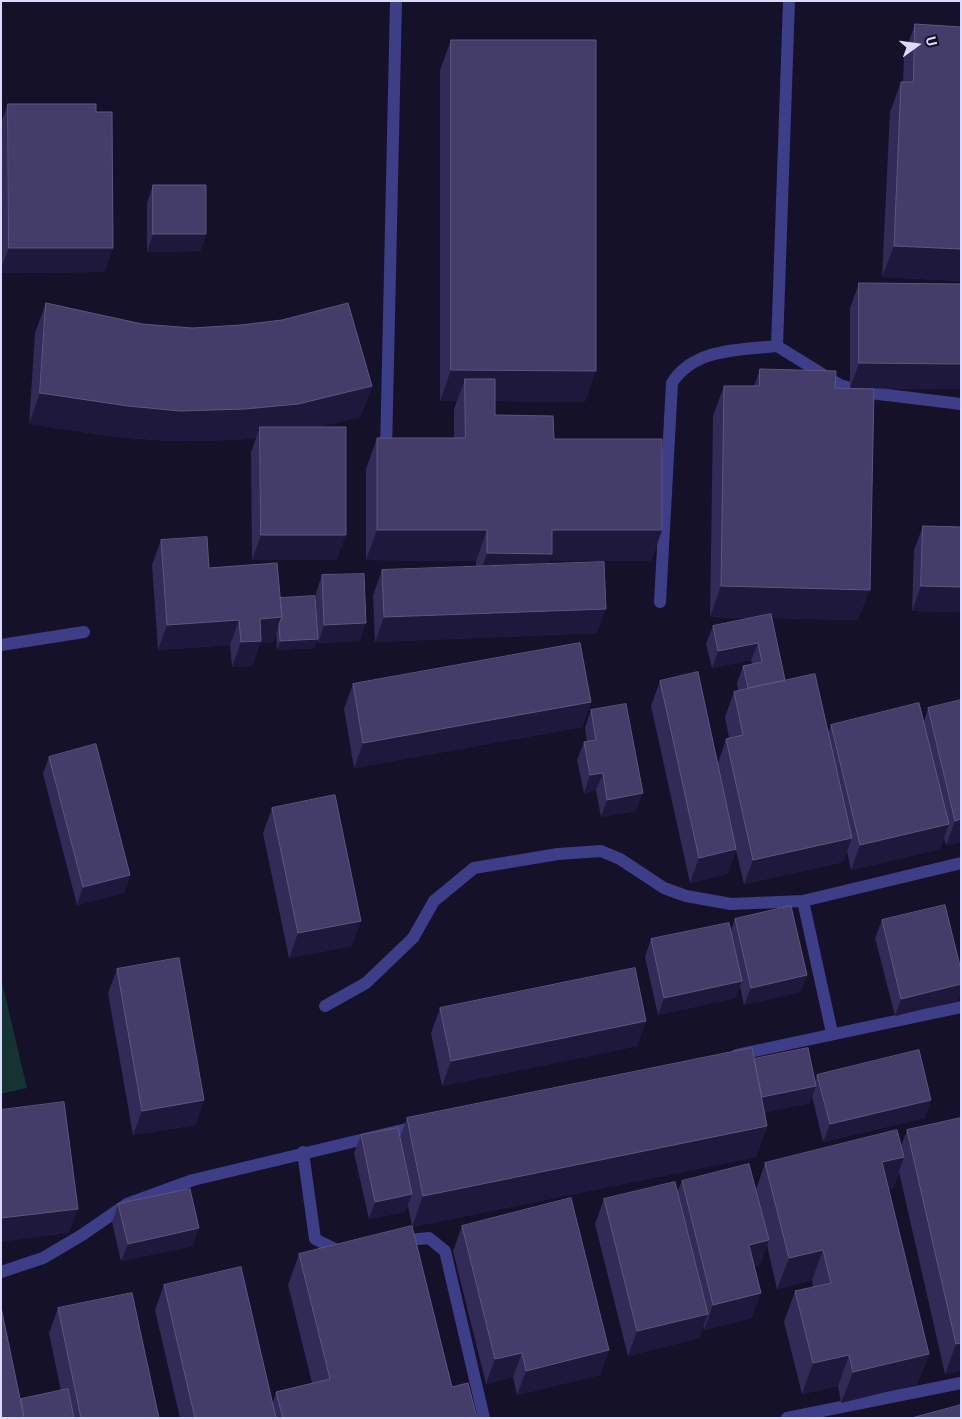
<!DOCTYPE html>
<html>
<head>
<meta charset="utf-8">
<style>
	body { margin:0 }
	#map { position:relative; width:962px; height:1419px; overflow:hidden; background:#151129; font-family:Roboto,sans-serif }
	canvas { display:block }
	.frame { position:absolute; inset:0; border:2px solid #dddaff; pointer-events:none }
	.north { position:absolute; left:892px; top:20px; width:50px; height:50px; -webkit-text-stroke:4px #151129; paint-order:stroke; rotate:76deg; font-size:14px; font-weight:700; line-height:20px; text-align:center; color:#dddaff }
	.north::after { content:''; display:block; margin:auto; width:18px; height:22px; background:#dddaff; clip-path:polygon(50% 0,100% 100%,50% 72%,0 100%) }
</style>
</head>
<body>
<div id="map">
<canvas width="962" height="1419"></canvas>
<div class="frame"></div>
<div class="north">U</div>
</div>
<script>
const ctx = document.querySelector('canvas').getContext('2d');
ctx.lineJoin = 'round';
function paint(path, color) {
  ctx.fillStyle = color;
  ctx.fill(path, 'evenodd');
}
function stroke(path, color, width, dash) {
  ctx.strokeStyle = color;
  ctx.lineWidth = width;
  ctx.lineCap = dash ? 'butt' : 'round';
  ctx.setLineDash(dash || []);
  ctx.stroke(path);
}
paint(new Path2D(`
	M1,978L27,1088L1,1094Z`), '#143332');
stroke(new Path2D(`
	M789,1L777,346L840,385L862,392L961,404
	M386,452L396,1
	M660,602L672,383C694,348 740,350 777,346
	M803,901L832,1033
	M325,1006L366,983L413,938L434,901L474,868L558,854L601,851L620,859L664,888L686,896L731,904L803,901L961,863
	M303,1152L315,1239L343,1253
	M399,1241L429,1238L445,1251L484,1418
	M787,1418L961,1383`), '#3e3d88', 12);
stroke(new Path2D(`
	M1,645L84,632
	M736,1055L961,1007
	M1,1272L43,1258L82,1235L127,1204L193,1180L419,1126`), '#3e3d88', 12);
paint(new Path2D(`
	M915,24L961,27V281L882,277L890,112L901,82H903L904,55Z
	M451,40L585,402L495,401V415L554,439L662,530L651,561H550L548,564L597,633L375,642L373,595L382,570L476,567V561L366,560V469L377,438H454V409L457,401H440V70Z
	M8,104L96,112L113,248L104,272L1,273V122Z
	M153,185L206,234L200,251L147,252V203Z
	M859,283L961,284V389L850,388V308Z
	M46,303L361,417L317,427L337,560H252L251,452L256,438L234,440L169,441L117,437L29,424L35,333Z
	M760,369L835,388L858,620L772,618L785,680L828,733L831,725L924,721L928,708L961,842L946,845L944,838L940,849L851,870L847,851L843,862L744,884L736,850L727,874L690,883L651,706L660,681L718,763L726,739L729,738L725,717L734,692L738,691L737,683L743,666L752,664L751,660L712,668L706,644L713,626L753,618L710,617L713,416L724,386H754Z
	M923,526L961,527V612L912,611L914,550Z
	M161,540L209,568L280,598L317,633L316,593L322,575L360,641L318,643V639L314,648L277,650L276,633L273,642L260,643L252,666L232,667L230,645L158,650L152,565Z
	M353,684L591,702L582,727L354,768L344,709Z
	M591,710L636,811L601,817L596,790L584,793L577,760L584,742H587L585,728Z
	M49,757L130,875L124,893L77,905L43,774Z
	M272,808L352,946L289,958L263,833Z
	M735,919L807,975L800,992L744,1005L740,986L735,998L658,1015L645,957L651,939L731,930Z
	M882,920L958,1000L895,1016L875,938Z
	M117,969L204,1100L195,1125L133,1135L108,993Z
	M440,1008L646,1021L637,1046L442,1086L431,1033Z
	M754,1059L815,1081L817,1075L925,1118L823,1142L812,1096L810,1103L765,1112L767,1126L756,1157L412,1227L452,1387L477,1418H180L155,1310L164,1285L273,1402L276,1392L312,1383L288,1285L299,1254L412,1226L408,1206L405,1212L369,1219L354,1153L361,1135L400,1138L407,1118Z
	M961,1118V1371L945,1374L899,1172L893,1188L888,1189L929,1354L917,1384L841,1403L838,1386L802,1394L784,1322L795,1291L813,1287L812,1280L777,1289L767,1245L760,1265L755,1266L752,1318L704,1330L703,1326L699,1338L628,1356L595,1224L604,1199L677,1192L682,1181L756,1190L765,1163L901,1146L907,1130Z
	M118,1204L193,1246L121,1261L112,1222Z
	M462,1226L609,1350L600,1375L517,1395L513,1377L486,1384L453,1251Z
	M58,1308L159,1418H1L21,1399L61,1391L49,1333Z`), '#322a57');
paint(new Path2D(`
	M153,234H206L200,251L147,252Z
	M894,246L961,249V281L882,277Z
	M9,248H113L104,272L1,273V268Z
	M859,363L961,364V389L850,388Z
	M451,370L596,371L585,402L465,401V379L457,401H440Z
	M372,386L361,417L287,435L260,427L256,438L234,440L169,441L117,437L29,424L40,393Z
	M377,530H487L476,561L366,560Z
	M552,530H662L651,561H550L541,584H476L487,553Z
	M261,535H346L337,560H252Z
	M721,586L870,590L858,620L710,617Z
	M921,586L961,587V612L912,611Z
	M606,609L597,633L375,642L384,617Z
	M282,617L273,642L260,643L252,666L232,667L241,642L260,619Z
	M239,620L230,645L158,650L167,625Z
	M366,623L360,641L318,643L324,625Z
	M318,639L314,648L277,650L280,641Z
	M758,643L751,660L712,668L718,651Z
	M591,702L582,727L354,768L363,743Z
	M603,773L596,790L584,793L590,775Z
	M643,793L636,811L601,817L607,800Z
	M961,819V842L946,845L955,821Z
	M949,824L940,849L851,870L860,845Z
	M852,838L843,862L744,884L753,860Z
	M736,849L727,874L690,883L699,858Z
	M130,875L124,893L77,905L83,887Z
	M361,921L352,946L289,958L298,933Z
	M807,975L800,992L744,1005L751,988Z
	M742,981L735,998L658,1015L664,998Z
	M961,984V992L958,1000L895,1016L901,999Z
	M646,1021L637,1046L442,1086L451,1061Z
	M816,1086L810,1103L755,1115L761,1097Z
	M204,1100L195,1125L133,1135L142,1111Z
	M931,1100L925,1118L823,1142L830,1124Z
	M767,1126L756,1157L412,1227L423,1196Z
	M904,1157L893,1188L870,1193L882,1162Z
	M412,1194L405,1212L369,1219L375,1202Z
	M78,1209L69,1233L1,1242V1218Z
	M199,1228L193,1246L121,1261L128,1244Z
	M769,1240L760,1265L740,1270L749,1245Z
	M823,1250L812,1280L777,1289L789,1258Z
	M761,1293L752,1318L704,1330L713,1305Z
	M708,1314L699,1338L628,1356L637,1331Z
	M961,1343V1371L945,1374L956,1344Z
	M609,1350L600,1375L517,1395L526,1371Z
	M522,1353L513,1377L486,1384L495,1359Z
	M929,1354L917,1384L841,1403L853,1372Z
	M849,1355L838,1386L802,1394L813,1363Z`), '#1f183d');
const building = new Path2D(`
	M915,24L961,27V249L894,246L901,82H913Z
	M451,40H596V371L451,370Z
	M8,104H96V112H112L113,248H9Z
	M153,185H206V234H153Z
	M859,283L961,284V364L859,363Z
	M46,303L142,324L192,328L241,325L282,320L348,303L372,386L298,404L245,409L180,411L128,406L40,393Z
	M760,369L836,371L835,388L874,389L870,590L721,586L724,386H759Z
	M465,379H495V415L553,416L554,439H662V530H552V554L487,553V530H377V438H465Z
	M260,427H346V535H261Z
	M923,526L961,527V587L921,586Z
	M207,537L209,568L277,563L282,617L260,619L261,641L241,642L239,620L167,625L161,540Z
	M604,562L606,609L384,617L382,570Z
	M364,574L366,623L324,625L322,575Z
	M315,596L318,639L280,641L279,624L282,617L280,598Z
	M771,614L785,680L748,688L743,666L762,662L758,643L718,651L713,626Z
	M580,643L591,702L363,743L353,684Z
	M698,672L736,849L699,858L660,681Z
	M815,674L852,838L753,860L726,739L743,735L734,692Z
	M961,700V819L955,821L928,708Z
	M919,703L949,824L860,845L831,725Z
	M626,704L643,793L607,800L603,773L590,775L584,742L596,740L591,710Z
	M96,744L130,875L83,887L49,757Z
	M335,795L361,921L298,933L272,808Z
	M945,905L961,970V984L901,999L882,920Z
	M791,906L807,975L751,988L735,919Z
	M729,923L742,981L664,998L651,939Z
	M179,958L204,1100L142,1111L117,969Z
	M635,968L646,1021L451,1061L440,1008Z
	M752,1048L767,1126L423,1196L407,1118Z
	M808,1048L816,1086L762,1097L754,1059Z
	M919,1050L931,1100L830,1124L817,1075Z
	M64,1102L78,1209L1,1218V1110Z
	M961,1118V1343L956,1344L907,1130Z
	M398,1128L412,1194L375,1202L361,1135Z
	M897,1130L904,1157L882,1162L929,1354L853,1372L849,1355L813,1363L795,1291L831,1283L823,1250L789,1258L765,1163Z
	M749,1164L769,1240L749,1245L761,1293L713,1305L682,1181Z
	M675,1182L708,1314L637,1331L604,1199Z
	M190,1189L199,1228L128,1244L118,1204Z
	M571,1198L609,1350L526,1371L522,1353L495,1359L462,1226Z
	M412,1226L452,1387L468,1383L477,1418H283L276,1392L330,1379L299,1254Z
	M241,1267L276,1418H195L164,1285Z
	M132,1293L159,1418H81L58,1308Z
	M1,1307L24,1418H1Z
	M68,1389L74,1418H24L21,1399Z
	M961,1405V1418H912Z`);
paint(building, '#443d69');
stroke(building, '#5c5680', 1);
</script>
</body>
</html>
